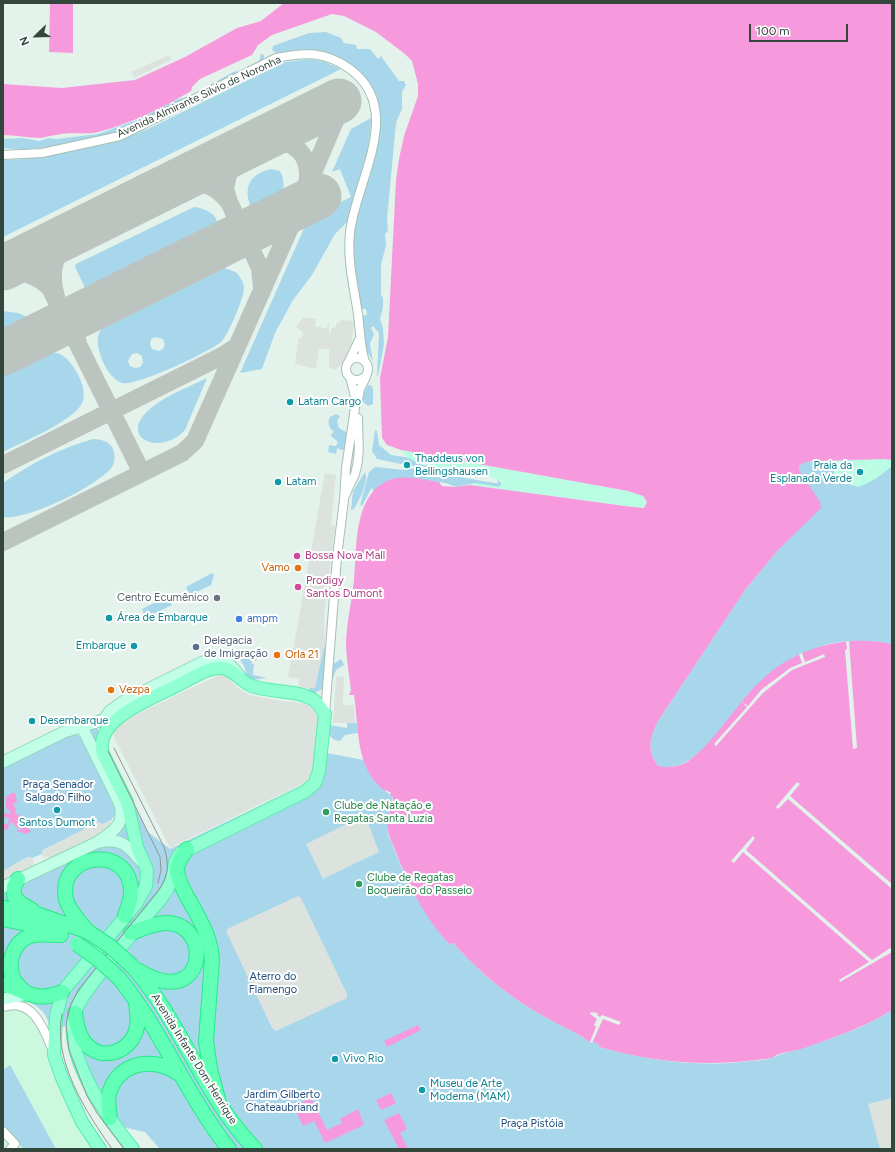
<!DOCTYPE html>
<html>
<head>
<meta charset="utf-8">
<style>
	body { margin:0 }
	#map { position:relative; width:895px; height:1152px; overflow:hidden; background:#e3f3ec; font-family:Figtree,sans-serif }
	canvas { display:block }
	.frame { position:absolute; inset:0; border:4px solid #33463c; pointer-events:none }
	.north { position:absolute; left:16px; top:16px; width:40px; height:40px; -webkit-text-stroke:3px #fff; paint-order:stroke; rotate:247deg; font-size:11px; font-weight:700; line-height:16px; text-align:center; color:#33463c }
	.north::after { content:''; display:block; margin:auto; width:14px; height:18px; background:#33463c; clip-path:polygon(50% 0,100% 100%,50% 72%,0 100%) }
	.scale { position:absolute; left:749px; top:24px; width:99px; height:18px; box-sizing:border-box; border:2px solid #33463c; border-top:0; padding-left:5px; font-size:12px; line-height:14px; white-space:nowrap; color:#33463c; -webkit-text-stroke:3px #fff; paint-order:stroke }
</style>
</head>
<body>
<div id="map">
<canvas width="895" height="1152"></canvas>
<div class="frame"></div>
<div class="north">N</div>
<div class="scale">100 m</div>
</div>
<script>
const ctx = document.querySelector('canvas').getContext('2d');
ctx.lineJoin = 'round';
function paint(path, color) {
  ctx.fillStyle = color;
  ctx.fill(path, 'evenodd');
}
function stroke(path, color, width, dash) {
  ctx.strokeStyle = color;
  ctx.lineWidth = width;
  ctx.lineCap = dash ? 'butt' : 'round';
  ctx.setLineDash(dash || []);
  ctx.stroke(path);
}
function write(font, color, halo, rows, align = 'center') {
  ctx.font = font + ' Figtree,sans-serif';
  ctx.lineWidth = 4;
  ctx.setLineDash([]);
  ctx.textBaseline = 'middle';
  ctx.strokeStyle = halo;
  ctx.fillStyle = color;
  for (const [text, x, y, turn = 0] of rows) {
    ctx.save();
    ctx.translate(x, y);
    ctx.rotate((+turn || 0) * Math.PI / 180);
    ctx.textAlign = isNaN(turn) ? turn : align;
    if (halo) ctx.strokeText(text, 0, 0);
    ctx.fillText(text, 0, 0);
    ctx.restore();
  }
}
paint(new Path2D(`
	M13,1009L26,1013L37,1025L54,1065L95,1149H3V1010Z`), '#ccf8df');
paint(new Path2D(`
	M326,32L341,38L344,43L356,45L357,49H370L378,59L381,56L399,81H404L406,85L402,92V109L396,123L387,219L388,231L385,234L386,245L381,265V296L383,297V307L380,319L383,328L384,344L378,376H377L379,333L373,326L371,328L374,334L370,344L373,362L366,349L362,316L367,315L366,309H361C358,285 352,260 354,237C357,186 395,144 372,92C366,78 358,69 343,63C313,50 309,48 276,53L272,50L273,46L309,33Z
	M261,54L264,55V60L129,127C97,139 37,153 3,148V139L22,138L39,141L49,138L56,139L98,134L137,120L176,100L193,95L233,72L240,71L259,61Z
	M310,59L325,62L341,69L3,237V160L27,159L116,142L150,128L285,62Z
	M371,118L370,135L366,158L347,222L335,234L312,275L293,300L275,333L262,369L240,373L309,217L351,197L340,169L332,172L351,129Z
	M271,169L280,171L283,178L284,195L253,212C243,191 246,175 271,169Z
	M194,207C204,208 219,214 217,226L86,290L75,267L76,264Z
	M221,267L236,272C240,277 244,282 244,288C244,298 229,333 222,341C212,351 135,387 122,383C110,379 102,362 99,350C95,336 100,327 111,319L213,269ZM156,337L163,339L165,344L163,349L159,351L152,349L150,344L151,339ZM137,353L142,356L143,363L140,367L135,368L130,366L128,361L132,354Z
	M3,311L18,313L29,318L3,331Z
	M47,352C60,351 68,358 74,368C80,377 86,390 83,401C77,420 22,442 3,452V373Z
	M207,378L185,430C161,456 123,439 144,415C160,397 187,388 207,378Z
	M368,385L372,386L373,390V404L368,406L363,402L364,393Z
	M336,414L340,416L337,421L339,428L346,432V449L342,450L337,448L336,454L328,452L329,445L336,446L338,442L331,436V434L334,432C329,428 327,423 330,417Z
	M375,430L377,431L379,445L391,455L411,458L423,465L436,466L460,472L471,471L481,475H464L436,467L408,466L405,462L401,464L377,459L372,451Z
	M93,439C100,439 108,441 112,447C115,453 116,461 112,467C98,486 26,521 3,517V483C30,464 61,448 93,439Z
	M885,459L892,460V644C875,640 835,639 820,647C807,653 795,662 783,669C774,675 763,680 755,687C731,710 698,777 658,766C646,748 650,739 658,721L745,590L777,551L802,475L799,470L800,465L805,462L813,461Z
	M375,467L404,470L408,468L494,483H498L497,479L502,484L499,487L475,483L456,487L446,483L409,478L385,482L373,492L372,487L362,506L360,505L369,472Z
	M365,472C369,481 359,501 354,509L351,510L353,491Z
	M212,573L214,575L211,585L192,594L189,593L186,587Z
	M166,597L172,605L145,618L142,609Z
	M324,643L326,657L332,665L341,659L344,665L336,670L331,683H325L321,690L312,694L307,685Z
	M248,658L257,659L256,661H252V664H254L253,675L267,678L252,680L246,675L245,668L240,659Z
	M352,720L357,724L358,733L345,735L340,741C334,741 330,737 328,732L330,725L347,728V723Z
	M97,727C101,735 97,743 99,751L125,804L131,830L137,828L131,805L105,751L106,750L148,832L170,849L305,784L316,771L327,753L364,760L377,784L393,797L387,823L388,834L409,886L428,916L449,944L453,943C480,973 511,999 547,1018C561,1026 576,1032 590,1042L598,1043L599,1047C646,1060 693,1067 741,1062C750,1061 763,1061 771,1058C784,1053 798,1049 811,1045C840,1036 867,1026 892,1010V1149H160L145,1132L123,1127L119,1124C105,1102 91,1081 80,1057C75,1045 74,1029 66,1019L65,1027H61L63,1015L55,1005L49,1024C45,1009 34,1004 21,998L18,1002L12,1001C23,994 37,1003 48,1002L20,996L3,988V765C11,763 11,763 16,757C36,755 58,733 77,735L86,742L118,807L116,814L108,824L93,825L67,838L64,843L55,844L43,850L42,854L32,858L28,857L13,865L11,868L12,873L6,876L8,879L13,882V884L119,836L117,834L125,817V808L88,732Z
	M10,1065L56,1149H24L3,1127V1070Z`), '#a8d6eb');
paint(new Path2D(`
	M401,450L628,491L643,496L647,504L644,508L625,506L470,485L475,483L499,487L502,484L500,480C491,477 482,474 473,472C469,470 465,473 461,472C446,468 407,465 401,450Z
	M885,459L892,460V466C882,475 871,483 858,487L844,483L834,474V471L827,466V461Z`), '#bbfce5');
paint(new Path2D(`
	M169,55L171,60L134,78L131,72Z
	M303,317L316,319L315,326L326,329L329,322V333H331V328L336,327V323H340V320L354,321L351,349L340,366L335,370L329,368V349H319L316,369L295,364L299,337L302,338L303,333L296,327Z
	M325,473L336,475L331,524L335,525L324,615L325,643L315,688H303L298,685L299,679L288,677Z
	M221,674L228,677L237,687L250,695L281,701L305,703L312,707L318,717L315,765L312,775L304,783L170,848L112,733L122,721Z
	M336,676L344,677L343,705H354L355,723H333Z
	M365,815L379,852L323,879L306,844Z
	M110,820L112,825L101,834L50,860L48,856L43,858L42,854L43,850L98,822L103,824Z
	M28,857L32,858L34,862L32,869L3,883V871Z
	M298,896L301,898L347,994V998L276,1031L272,1028L226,931L227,929Z
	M892,1098V1149H880L868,1104Z`), '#dce3df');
paint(new Path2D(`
	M284,3H892V460L885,459L813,461L805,462L800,465L799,470L820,502L821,508L777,551L745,590L658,721C650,739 646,748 658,766C667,768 677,767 685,763C694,758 701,750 708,743C730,719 747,690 773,670C807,645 850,635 892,644V1010C863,1028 833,1038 801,1049C792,1052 779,1052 772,1058C710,1067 659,1064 599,1047L598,1043L590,1042C576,1032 561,1026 547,1018C511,999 480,973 453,943L449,944C424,917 408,884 395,850C392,842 387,833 387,824C387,814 394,806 393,797L390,795L391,793L386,790L385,791C355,769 359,728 354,695H349L351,690C349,673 346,657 346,641C347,621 352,600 354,580C357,549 353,499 385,482C401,473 423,480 439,482L442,486L456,487L470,485L625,506L644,508L647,502L643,496L628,491L401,450L387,445L382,438L380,378L388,337L396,180L399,159L404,136L418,96V84L412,61L405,54L376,32L344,16L332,14L272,35L258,45L252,55L200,79L192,87L191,91C163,108 130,124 98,132C86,135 73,132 61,134C54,135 47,137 40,138C27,138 16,135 3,135V84L62,88L135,80L185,57L237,28L261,21Z
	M50,4H73V53L49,52Z
	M12,793H15L17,802L13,804L16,809L15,814L19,815L22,822L31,831L27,834L16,831L22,829L16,827L12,822L9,824L8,829L3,831V824H8L9,818L6,817L3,820L5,812L9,814L11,812L6,808V797Z
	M418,1025L421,1030L387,1047L384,1041Z
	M391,1093L396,1103L381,1110L376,1100Z
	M311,1098L327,1130L342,1123L340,1119L358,1109L364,1125L325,1143L314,1121L303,1126L294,1106Z
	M399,1113L407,1129L400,1133L408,1149H399L384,1120Z`), '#f69add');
paint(new Path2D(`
	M849,641L857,748L853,749L845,650L847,649L846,642Z
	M802,653L805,662L824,654L825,657L792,670L763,693L716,746L714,744L747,707L742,702L748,706L761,690L790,668L802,663L799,654Z
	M797,782L800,784L790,796L892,884V889L788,799L778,809L776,807Z
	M753,836L755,838L746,850L872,960L892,947V952L840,982L839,980L869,962L743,852L734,863L731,861Z
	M591,1012L598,1013L597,1015L600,1017L602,1015L621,1022L619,1025L603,1019L592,1043L590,1042L596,1027L594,1025L597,1019L590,1014Z`), '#e3f3ec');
stroke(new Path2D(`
	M242,150L229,170L225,189L229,202L260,268L262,288
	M309,182L338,114L336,108L330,105
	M175,183C197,179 214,183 229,202
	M216,248C229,243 240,241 252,250
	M3,272C19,269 39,276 50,288L142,473
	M56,297C46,263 60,244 87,226
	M44,333C59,330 68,331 78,343
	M78,344C73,327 80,319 92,309
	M3,465L222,356L236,347
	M3,542L182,453L195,441L300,205C304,195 308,185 308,175C309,146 281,136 257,142`), '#bcc4c0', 18);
stroke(new Path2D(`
	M3,268L339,101
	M3,353L319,196`), '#bcc4c0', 45);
const street = new Path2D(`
	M3,155L42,153L120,136L276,58C305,52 325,51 350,69C406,110 355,182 350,233C347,260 354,288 358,314C360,331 360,346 365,362
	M346 369a11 11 0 1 1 22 0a11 11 0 1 1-22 0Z
	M349,361L359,340
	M358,400L360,389L366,377
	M346,494C348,487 352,481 355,474C361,455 358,437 358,418
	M325,714L337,557L344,500L346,468L356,401L351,380
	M3,1007C33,997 44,1029 53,1051
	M3,1131L15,1144L10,1149`);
const secondary = new Path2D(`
	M103,721L110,711L124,701L213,657L225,659L239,675
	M3,762L64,732L109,718
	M101,842C120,837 129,847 141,861
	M3,887L96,843C113,832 127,824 119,802L82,727
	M3,999L27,994`);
const primary = new Path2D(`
	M100,1149L82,1122L62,1078L54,1055L56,1017L62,992L136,904L146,886L147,870L137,847L127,802L103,754C92,720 153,698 176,686C189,680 207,667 221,668C233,668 241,682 252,686C271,693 296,689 314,700C318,703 322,710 325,714L319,771L315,783L306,791L181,853C173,861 175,868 172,878C169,889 162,898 155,906C136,929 117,951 99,975C90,987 79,999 75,1013C62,1055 108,1118 133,1149`);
const highway = new Path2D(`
	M187,849C183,855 176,863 177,871C178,881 184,891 189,900C200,920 211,937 212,960L206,1041L210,1069L218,1099
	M18,879L14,887V896L20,903L32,910
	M3,908L34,913L89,932
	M3,919L27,924L51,932
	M88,932C81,922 69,912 66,899C56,852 132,843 131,893C131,901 127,909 125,916
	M131,933C142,929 154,923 166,923C214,923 206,1012 139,971
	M132,966C181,1021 203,1096 255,1149
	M119,978C162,1031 187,1096 229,1149
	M3,984C27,991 35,1003 62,992
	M27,994C22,989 17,985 14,980C6,964 13,942 30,936C40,933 52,935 61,935
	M75,1013C76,1024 78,1034 85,1043C102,1063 132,1052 137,1027C138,1019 137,1010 136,1002
	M110,1118C109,1110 107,1102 109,1094C118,1061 155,1056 179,1074`);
stroke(street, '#a5bfb3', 10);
stroke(secondary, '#8fd7ba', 13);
stroke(primary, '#57edac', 14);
stroke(highway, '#27ea88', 16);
stroke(street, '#fff', 8);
stroke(secondary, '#c1ffe8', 11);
stroke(primary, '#90ffd1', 12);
stroke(highway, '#62ffb6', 14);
stroke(new Path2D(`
	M114,748L164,847C169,863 169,874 160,888L79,989L71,1004L66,1024L69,1050L87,1096L97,1113L124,1149
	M108,751L160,857L161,870L158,883
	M62,1014C52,1061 87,1113 112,1149`), '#949494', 1);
const highwayBridge = new Path2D(`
	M90,933L111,947L132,966
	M77,944L99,960L119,978`);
stroke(highwayBridge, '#27ea88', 16, []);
stroke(highwayBridge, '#62ffb6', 14);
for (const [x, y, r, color] of [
	[290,402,4,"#0f9aa8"],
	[407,465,4,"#0f9aa8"],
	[860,472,4,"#0f9aa8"],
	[278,482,4,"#0f9aa8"],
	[297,556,4,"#d1479c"],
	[298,568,4,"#e8710a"],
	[298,587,4,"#d1479c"],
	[217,598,4,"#6b7280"],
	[109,618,4,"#0f9aa8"],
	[239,619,4,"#3f7fe0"],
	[134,646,4,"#0f9aa8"],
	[196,647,4,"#5c6f8a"],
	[277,655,4,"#e8710a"],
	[111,690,4,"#e8710a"],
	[32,721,4,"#0f9aa8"],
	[57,810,4,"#0f9aa8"],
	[326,812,4,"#2e9e5b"],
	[359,884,4,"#2e9e5b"],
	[335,1059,4,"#0f9aa8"],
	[422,1090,4,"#0f9aa8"]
]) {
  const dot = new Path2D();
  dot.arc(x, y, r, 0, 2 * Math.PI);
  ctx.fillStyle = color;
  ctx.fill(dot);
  stroke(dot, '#fff', 1.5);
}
write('11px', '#33463c', '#fff', [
	["Avenida Almirante Silvio de Noronha",199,97,-25],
	["Avenida Infante Dom Henrique",194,1059,58]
]);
write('11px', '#0d838f', '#fff', [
	["Latam Cargo",298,402],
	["Thaddeus von",415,459],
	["Bellingshausen",415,472],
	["Praia da",852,466,"right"],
	["Esplanada Verde",852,479,"right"],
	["Latam",286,482],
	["Área de Embarque",117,618],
	["Embarque",126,646,"right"],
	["Desembarque",40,721],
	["Santos Dumont",57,823,"center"],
	["Vivo Rio",343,1059],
	["Museu de Arte",430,1084],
	["Moderna (MAM)",430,1097]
], 'left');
write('11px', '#b23c85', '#fff', [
	["Bossa Nova Mall",305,556],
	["Prodigy",306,581],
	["Santos Dumont",306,594]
], 'left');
write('11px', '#c56008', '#fff', [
	["Vamo",290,568,"right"],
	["Orla 21",285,655],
	["Vezpa",119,690]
], 'left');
write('11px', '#5b616d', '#fff', [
	["Centro Ecumênico",209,598]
], 'right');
write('11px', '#366cbe', '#fff', [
	["ampm",247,619]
], 'left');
write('11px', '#4e5e75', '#fff', [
	["Delegacia",204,641],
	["de Imigração",204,654]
], 'left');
write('11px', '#22507c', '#fff', [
	["Praça Senador",58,785],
	["Salgado Filho",58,798],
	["Aterro do",273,977],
	["Flamengo",273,990],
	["Jardim Gilberto",282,1095],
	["Chateaubriand",282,1108],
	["Praça Pistóia",532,1124]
]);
write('11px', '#27864d', '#fff', [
	["Clube de Natação e",334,806],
	["Regatas Santa Luzia",334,819],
	["Clube de Regatas",367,878],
	["Boqueirão do Passeio",367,891]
], 'left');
</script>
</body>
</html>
